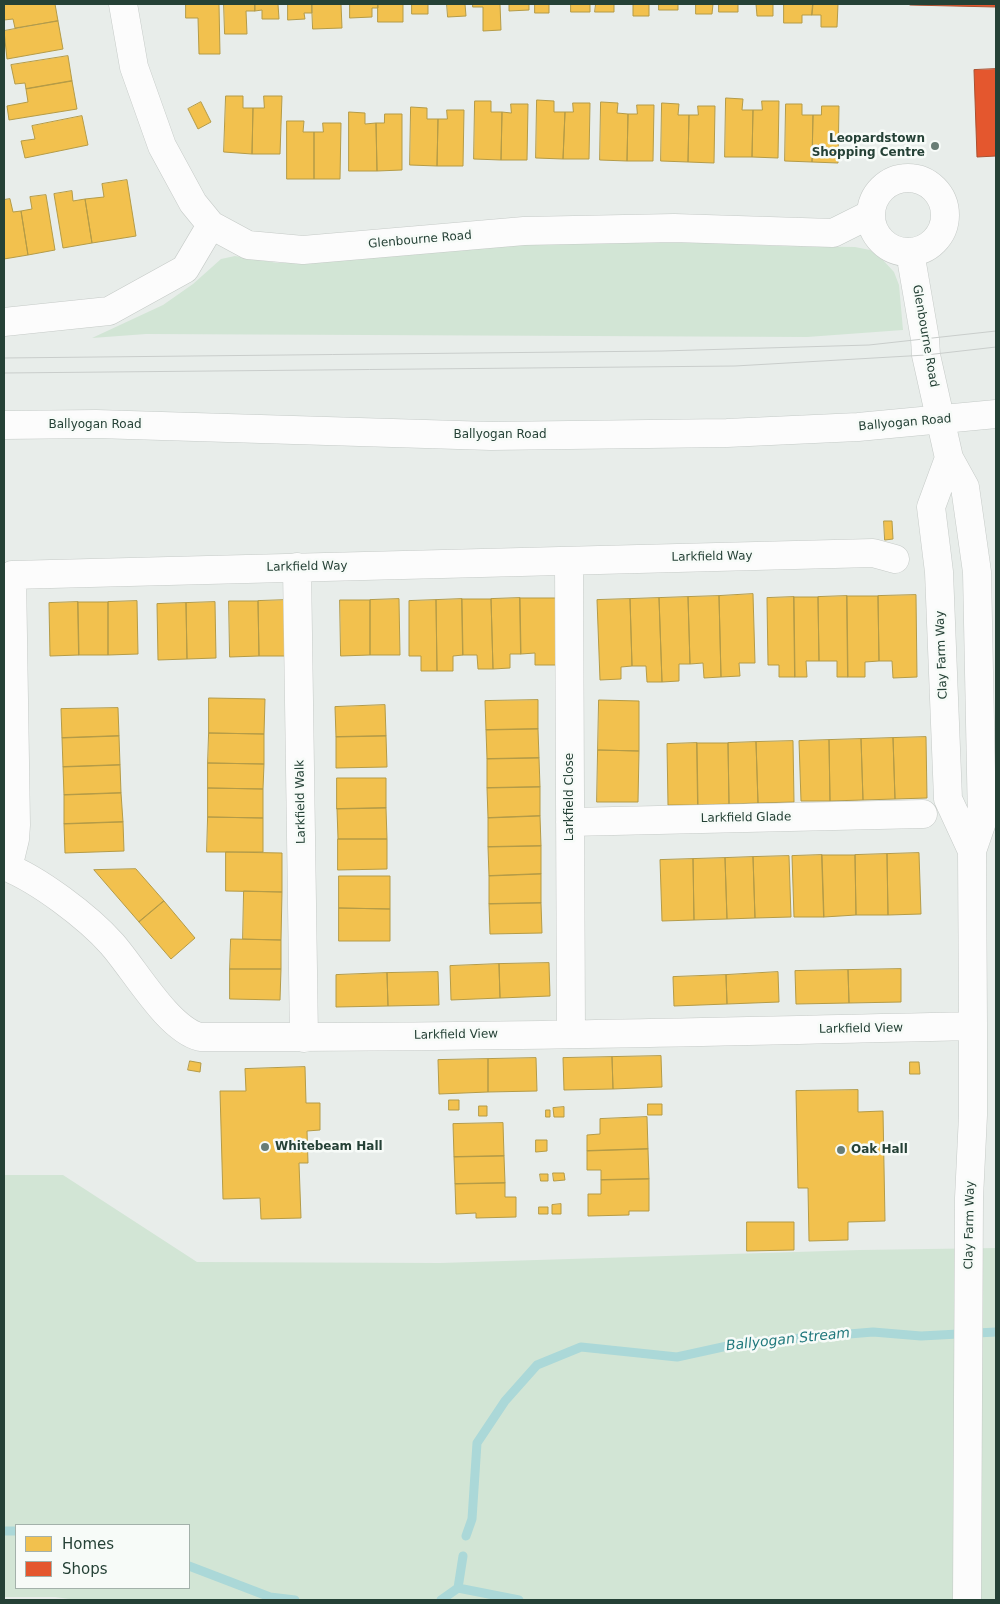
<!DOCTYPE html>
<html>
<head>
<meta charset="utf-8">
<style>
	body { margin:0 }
	#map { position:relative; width:1000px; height:1604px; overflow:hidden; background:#e8edea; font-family:"DejaVu Sans",sans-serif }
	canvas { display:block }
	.frame { position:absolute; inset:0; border:5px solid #254136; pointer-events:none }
	.legend { position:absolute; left:15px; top:1524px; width:175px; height:65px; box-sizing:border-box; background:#f7fbf8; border:1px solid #a3b1aa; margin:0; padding:6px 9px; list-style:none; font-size:15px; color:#254136 }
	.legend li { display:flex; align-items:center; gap:10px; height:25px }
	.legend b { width:25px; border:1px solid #a3b1aa }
</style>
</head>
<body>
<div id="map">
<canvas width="1000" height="1604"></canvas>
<div class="frame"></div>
<ul class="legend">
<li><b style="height:14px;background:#f2c14e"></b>Homes</li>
<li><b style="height:14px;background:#e4572e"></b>Shops</li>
</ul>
</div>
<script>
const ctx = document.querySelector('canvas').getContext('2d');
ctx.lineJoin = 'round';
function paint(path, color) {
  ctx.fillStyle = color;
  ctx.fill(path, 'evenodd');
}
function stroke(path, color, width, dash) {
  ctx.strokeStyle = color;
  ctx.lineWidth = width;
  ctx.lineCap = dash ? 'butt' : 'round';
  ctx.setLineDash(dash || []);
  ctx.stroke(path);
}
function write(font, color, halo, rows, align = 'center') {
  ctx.font = font + ' "DejaVu Sans",sans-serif';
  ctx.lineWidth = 5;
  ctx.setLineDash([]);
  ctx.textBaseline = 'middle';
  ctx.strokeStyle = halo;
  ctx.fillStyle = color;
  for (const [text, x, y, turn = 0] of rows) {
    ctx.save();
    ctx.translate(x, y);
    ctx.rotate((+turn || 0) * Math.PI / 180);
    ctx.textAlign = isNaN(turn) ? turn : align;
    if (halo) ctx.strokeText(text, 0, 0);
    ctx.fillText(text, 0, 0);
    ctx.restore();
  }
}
paint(new Path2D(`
	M629,239L777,246L855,247L870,250L882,259L894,272L899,285L903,330L807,337L146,334L92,338L163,305L193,284L221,259L235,256L278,263H305L488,245Z
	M4,1175H63L197,1262L440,1263L860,1250L996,1248V1600H76L55,1597H4ZM16,1525H189V1588H16Z`), '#d2e5d5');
const homes = new Path2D(`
	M4,4H55L58,21L15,28L13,19L4,20Z
	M186,4H219L220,54H199L198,18H186Z
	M224,4H255V11H246L247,34H225Z
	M255,4H278L279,19H262V10L255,11Z
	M288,4H312V13H304L305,19L288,20Z
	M312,4H341L342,28L313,29Z
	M350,4H378V8H372V17L350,18Z
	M378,4H403V22H378Z
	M412,4H432H428V14H412Z
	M447,4H465L466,16L448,17Z
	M473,4H500L501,30L483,31V7H473Z
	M500,4H529V10L509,11V4Z
	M535,4H549V13H535Z
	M571,4H590V12H571Z
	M596,4H624H614V12H595Z
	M624,4H649V16H633V4Z
	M659,4H678V10H659Z
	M696,4H713L712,14H696Z
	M719,4H748H738V12H719Z
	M748,4H773V16H757L756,4Z
	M784,4H813L812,15H802V23H784Z
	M813,4H838L837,27H821V15H812Z
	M58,21L63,49L7,59L4,31Z
	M68,56L72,81L26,89L25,83L15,84L11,65Z
	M72,81L77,109L9,120L7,106L28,102L26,89Z
	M226,96H243V108H253L252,154L224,152Z
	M264,96H282L280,154H252L253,108H264Z
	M726,98L743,99L742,110H753L752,157H725Z
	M537,100L554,101V112H565L563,159L536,158Z
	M475,101H491V112H502L501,160L474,159Z
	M762,101H779L778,158L752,157L753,110H762Z
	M201,102L211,122L198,129L188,109Z
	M601,102L618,103L617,113L628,114L627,161L600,160Z
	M573,103H590L589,159H563L565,112H573Z
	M662,103L679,104L678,115H689L688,162L661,161Z
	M511,104H528L527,160H501L502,112L511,113Z
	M786,104H802V115H813L812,162L785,161Z
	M637,105H654L653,161H627L628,114H637Z
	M698,106H715L714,163L688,162L689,115H698Z
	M822,106H839L838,163L812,162L813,115H821Z
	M411,107L427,108V119H438L437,166L410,165Z
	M447,110H464L463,166H437L438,119H447Z
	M349,112L365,113V124L376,123L377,171H349Z
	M385,114H402V170L377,171L376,123H384Z
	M82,116L88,145L25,158L21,141L35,139L32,126Z
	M287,121H304L303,132H314V179H287Z
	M323,123H341L340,179H314V132H323Z
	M127,180L136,236L92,243L85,199L104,197L102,184Z
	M72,191L73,201L85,199L92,243L63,248L54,194Z
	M46,195L55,250L28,255L21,211L32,209L30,197Z
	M10,199L13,212L21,211L28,255L4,259V200Z
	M884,521H892L893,539L885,540Z
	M753,594L755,663H739L740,676L721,677L719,596Z
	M916,595L917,677L893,678L892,661H879L878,596Z
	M719,596L721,677L704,678L703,663L690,664L688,597Z
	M847,596L848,677H837V661H819L818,597Z
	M847,596H878L879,661L865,662V677H848Z
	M688,597L690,664H679V681L662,682L659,598Z
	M794,597L795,677H779V665H768L767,598Z
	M794,597H818L819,661H806L807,677H795Z
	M520,598L521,654H510V668L493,669L491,599Z
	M520,598H556L557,665H535V653L521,654Z
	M659,598L662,682H647L646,666H632L630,599Z
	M399,599L400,655H370V600Z
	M462,599L463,655L453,656V671H437L436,600Z
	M462,599H491L493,669H478L477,655H463Z
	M630,599L632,666L621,667V679L600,680L597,600Z
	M287,600L288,656H259L258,601Z
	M340,600H370V655L341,656Z
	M436,600L437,671H421V656H409V601Z
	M137,601L138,654L108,655V602Z
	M229,601H258L259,656L230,657Z
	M78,602L79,655L50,656L49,603Z
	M78,602H108V655H79Z
	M215,602L216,658L187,659L186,603Z
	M186,603L187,659L158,660L157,604Z
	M209,698L265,699L264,734L209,733Z
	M538,700V729L486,730L485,701Z
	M599,700L639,701V751L598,750Z
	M385,705L386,736L336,737L335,707Z
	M118,708L119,736L62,738L61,709Z
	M538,729L539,758L487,759L486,730Z
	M209,733L264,734V764L208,763Z
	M119,736L120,765L63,767L62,738Z
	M386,736L387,767L336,768V737Z
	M926,737L927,798L895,799L893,738Z
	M893,738L895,799L863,800L861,739Z
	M861,739L863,800L830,801L829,740Z
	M829,740L830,801H801L799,741Z
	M793,741L794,802L758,803L756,742Z
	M756,742L758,803L729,804L728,743Z
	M697,743L698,805H668L667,744Z
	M697,743H728L729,804L698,805Z
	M598,750L639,751L638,802H597Z
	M539,758L540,787L487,788V759Z
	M208,763L264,764L263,789L208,788Z
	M120,765L121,793L64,795L63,767Z
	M337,778H386V808L337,809Z
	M540,787V816L488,818L487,788Z
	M208,788L263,789V818L208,817Z
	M121,793L123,822L64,824V795Z
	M386,808L387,839H338L337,809Z
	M540,816L541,846L488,847V818Z
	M208,817L263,818V852H207Z
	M123,822L124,851L65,853L64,824Z
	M338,839H387V869L338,870Z
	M541,846V874L489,876L488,847Z
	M226,852L282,853V892L226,891Z
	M919,853L921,914L888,915L887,854Z
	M887,854L888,915H856L855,855Z
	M822,855H855L856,915L824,917Z
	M822,855L824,917H794L792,856Z
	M789,856L791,917L755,918L753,857Z
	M753,857L755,918L727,919L725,858Z
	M725,858L727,919L694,920L693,859Z
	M693,859L694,920L662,921L660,860Z
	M136,869L164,901L139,922L94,870Z
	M541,874V903L489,904V876Z
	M339,876H390V909L339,908Z
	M244,891L282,892L281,940L243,939Z
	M164,901L195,938L171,959L139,922Z
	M541,903L542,933L490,934L489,904Z
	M339,908L390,909V941H339Z
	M231,939L281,940V969H230Z
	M549,963L550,996L500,998L499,964Z
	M499,964L500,998L451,1000L450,966Z
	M230,969H281L280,1000L230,999Z
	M901,969V1002L849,1003L848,970Z
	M848,970L849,1003L796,1004L795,971Z
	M438,972L439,1005L388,1006L387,973Z
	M778,972L779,1002L727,1004L726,975Z
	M387,973L388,1006L336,1007V975Z
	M726,975L727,1004L674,1006L673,977Z
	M661,1056L662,1087L613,1089L612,1057Z
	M612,1057L613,1089L564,1090L563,1058Z
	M536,1058L537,1091L488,1092V1059Z
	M488,1059V1092L439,1094L438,1060Z
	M190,1061L201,1063L200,1072L188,1070Z
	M910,1062H919L920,1074H910Z
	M305,1067L306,1103H320V1130L307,1131L308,1163H299L301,1218L261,1219L260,1198L223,1199L220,1091H246L245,1069Z
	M858,1090V1112L883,1111L885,1221L848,1222V1240L809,1241L808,1188H798L796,1091Z
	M449,1100H459V1110H449Z
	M648,1104H662V1115H648Z
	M479,1106H487V1116H479Z
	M564,1107V1117H554L553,1108Z
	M546,1110H550V1117H546Z
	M647,1117L648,1149L587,1151V1135L600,1134V1119Z
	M503,1123L504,1156L454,1157L453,1124Z
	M536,1140H547V1151L536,1152Z
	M648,1149L649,1179L601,1180V1170H587V1151Z
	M504,1156L505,1183L455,1184L454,1157Z
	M553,1173H564L565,1180L554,1181Z
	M540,1174H548V1181H541Z
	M649,1179V1211H629V1215L588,1216V1194H601V1180Z
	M505,1183V1197H516V1217L476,1218V1213L456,1214L455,1184Z
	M561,1204V1214H552V1205Z
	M539,1207H548V1214H539Z
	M747,1222H794V1250L747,1251Z`);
paint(homes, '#f2c14e');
stroke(homes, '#b49b47', 1);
const shops = new Path2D(`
	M910,4H996V7L910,5Z
	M996,69V156L977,157L974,70Z`);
paint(shops, '#e4572e');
stroke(shops, '#ab5030', 1);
stroke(new Path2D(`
	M4,1531H16
	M466,1536L472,1519L477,1443L505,1401L537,1365L581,1347L677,1357L741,1343L873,1332L921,1336L996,1332
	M189,1566L270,1597L295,1600
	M458,1588L519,1600
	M441,1600L458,1588L463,1556`), '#abd8d8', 9);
const street = new Path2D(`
	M123,4L134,67L162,146L193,203L211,225L248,245L303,250L524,231L674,228L833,233L871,214
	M871 215a37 37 0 1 1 74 0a37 37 0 1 1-74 0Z
	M910,252L925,339L926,355L949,458L965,487L977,572L982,822L972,851L973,1026V1115L969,1198L967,1600
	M4,322L109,311L185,269L211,225
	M949,458L931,507L939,572L948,799L972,851
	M569,561L571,1034
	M297,567L304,1038
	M570,822L923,814
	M4,866C38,879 88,917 112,944C135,970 168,1029 200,1037C458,1038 716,1032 973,1026
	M8,868L15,839L16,825L12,575L873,553L895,559`);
const secondary = new Path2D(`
	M4,425L96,424L491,436L727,433L858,427L996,414`);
stroke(street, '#c5cac7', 29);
stroke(secondary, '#c4cac7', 29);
stroke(street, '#fcfcfc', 28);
stroke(secondary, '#fcfcfc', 28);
stroke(new Path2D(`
	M4,358L662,351L869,345L996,331
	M4,373L735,366L926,355L996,347`), '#c9cdcb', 1);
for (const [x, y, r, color] of [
	[935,146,5,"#697d75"],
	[265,1147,5,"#697d75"],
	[841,1150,5,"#697d75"]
]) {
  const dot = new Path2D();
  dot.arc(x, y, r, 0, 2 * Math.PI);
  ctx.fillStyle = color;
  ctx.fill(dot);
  stroke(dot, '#f7fbf8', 2);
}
write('bold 12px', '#254136', '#f7fbf8', [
	["Leopardstown",925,139,"right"],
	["Shopping Centre",925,153,"right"],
	["Whitebeam Hall",275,1147],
	["Oak Hall",851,1150]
], 'left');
write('12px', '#254136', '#f7fbf8', [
	["Glenbourne Road",420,240,-5],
	["Glenbourne Road",925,336,80],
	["Ballyogan Road",905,423,-5],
	["Ballyogan Road",95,425],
	["Ballyogan Road",500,435],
	["Larkfield Way",712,557,-1],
	["Larkfield Way",307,567,-1],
	["Clay Farm Way",942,655,-92],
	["Larkfield Close",570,797,-90],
	["Larkfield Walk",301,802,-91],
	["Larkfield Glade",746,818,-1],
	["Larkfield View",861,1029,-1],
	["Larkfield View",456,1035,-1],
	["Clay Farm Way",970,1225,-89]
]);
write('italic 14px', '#20787c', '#f7fbf8', [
	["Ballyogan Stream",788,1340,-6]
]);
</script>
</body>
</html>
